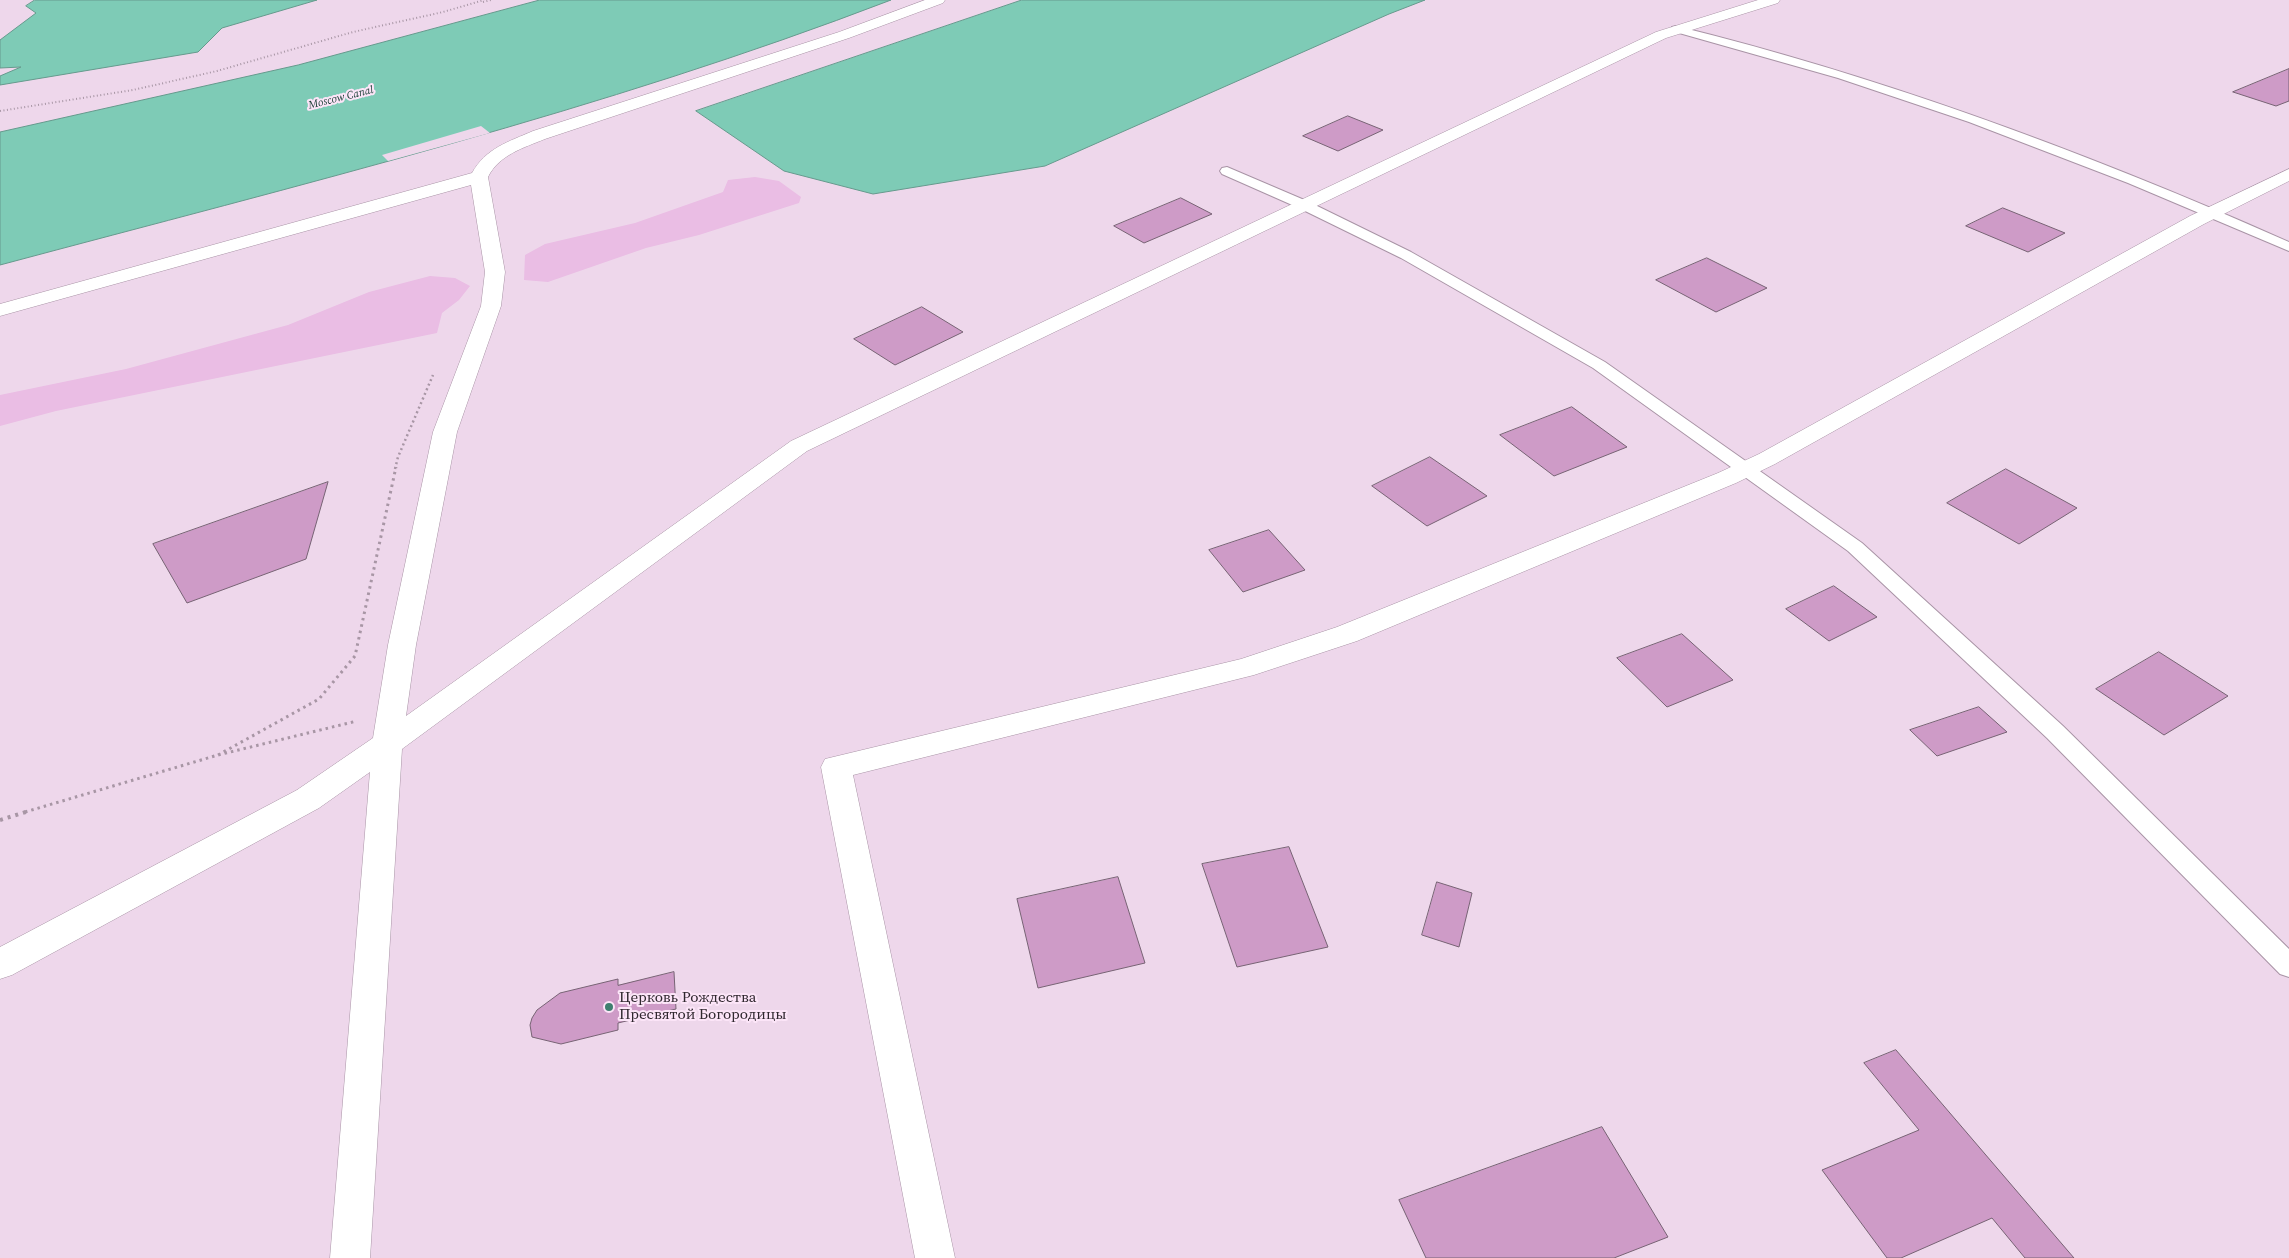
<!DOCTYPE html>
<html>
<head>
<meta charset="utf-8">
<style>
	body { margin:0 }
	canvas { display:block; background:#eed7eb }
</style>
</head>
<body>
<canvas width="2289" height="1258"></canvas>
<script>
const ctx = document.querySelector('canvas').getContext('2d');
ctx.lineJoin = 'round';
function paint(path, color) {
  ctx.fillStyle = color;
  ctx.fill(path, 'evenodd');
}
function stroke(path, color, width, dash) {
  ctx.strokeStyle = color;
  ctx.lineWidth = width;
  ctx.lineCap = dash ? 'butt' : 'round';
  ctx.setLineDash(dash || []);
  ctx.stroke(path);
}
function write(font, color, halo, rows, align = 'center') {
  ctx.font = font + ' "Source Serif 4",serif';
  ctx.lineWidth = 4;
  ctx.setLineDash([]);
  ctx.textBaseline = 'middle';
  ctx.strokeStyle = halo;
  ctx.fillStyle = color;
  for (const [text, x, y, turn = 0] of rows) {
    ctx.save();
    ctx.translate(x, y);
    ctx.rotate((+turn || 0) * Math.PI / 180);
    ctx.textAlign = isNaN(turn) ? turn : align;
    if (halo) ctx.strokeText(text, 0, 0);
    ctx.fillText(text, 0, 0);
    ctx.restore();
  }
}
paint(new Path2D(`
	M755,177L779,181L801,197L799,203L699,235L646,248L548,282L524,280L525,255L545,244L635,223L723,192L728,180Z
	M430,276L455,278L470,286L459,300L442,313L437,333L56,411L0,426V395L126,369L288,325L369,292Z`), '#eabde4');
const water = new Path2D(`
	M35,0H317L222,28L198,52L0,85V76L21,67L0,68V40L36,13L26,6Z
	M540,0H891C602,111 299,185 0,265V132L298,65Z
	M1022,0H1425L1389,14L1045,166L873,194L784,171L696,111Z`);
paint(water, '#7ecbb6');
stroke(water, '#669a8d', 1);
paint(new Path2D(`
	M481,126L490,133L388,161L382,155Z`), '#eed7eb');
const building = new Path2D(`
	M2289,69V101L2276,106L2233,92Z
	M1348,116L1383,130L1338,151L1303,136Z
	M1181,198L1212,214L1144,243L1114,226Z
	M2003,208L2065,233L2028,252L1966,226Z
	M1707,258L1767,288L1716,312L1656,280Z
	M922,307L963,332L895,365L854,339Z
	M1572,407L1627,447L1554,476L1500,435Z
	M1430,457L1487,496L1427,526L1372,486Z
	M2006,469L2077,508L2019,544L1947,503Z
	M328,482L306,559L187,603L153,544Z
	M1269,530L1305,570L1243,592L1209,550Z
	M1834,586L1877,617L1829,641L1786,609Z
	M1682,634L1733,680L1667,707L1617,658Z
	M2159,652L2228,696L2164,735L2096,689Z
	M1979,707L2007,732L1937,756L1910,730Z
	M1289,847L1328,947L1237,967L1202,864Z
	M1118,877L1145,963L1038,988L1017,899Z
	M1437,882L1472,893L1459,947L1422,935Z
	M674,972L676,1009L618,1023V1030L561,1044L532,1037L530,1025L532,1018L537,1010L560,993L618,979V985Z
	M1896,1050L2074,1258H2025L1992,1218L1901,1258H1887L1822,1170L1919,1130L1864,1063Z
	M1602,1127L1668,1237L1614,1258H1426L1399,1200Z`);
paint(building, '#ce9bc7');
stroke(building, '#776374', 1);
const lane = new Path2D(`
	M1676,26C1887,78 2091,154 2289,242V251L2128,183L1969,122L1838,78L1672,31V27Z
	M1227,167L1309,202L1411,252L1605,362L1862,543L2063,726L2289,949V977L2280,974L2047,738L1848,551L1593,368L1401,258L1299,208L1222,174L1220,171L1222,168Z`);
const street = new Path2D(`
	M925,0H945L943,3L849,38L545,139C523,148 499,155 488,177L505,272L501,306L457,432L416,645L406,716L791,441L1656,32L1758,0H1780L1778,3L1666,38L807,451L402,749L370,1258H330L370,772L319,808L12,975L0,979V947L297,790L373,738L388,645L433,432L481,306L485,272L471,185L0,316V304L472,173C486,148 508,142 533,131L839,32Z
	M2289,169V181L2204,224L1775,464L1736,483L1357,641L1254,675L853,775L955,1258H915L821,767L825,759L1241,659L1337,627L1718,473L1759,454L2190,216Z`);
stroke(lane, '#a994a6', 2);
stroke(street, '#a994a6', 1);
stroke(new Path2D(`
	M483,2L491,0
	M0,111L133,90L217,71L353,32L443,12L484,0`), '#a896a5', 2, [1, 2.5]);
stroke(new Path2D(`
	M395,469L398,457L433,375`), '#a896a5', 2.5, [2, 3]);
stroke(new Path2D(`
	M218,755L319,699L355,656L396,467
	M25,812L218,755L357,721`), '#a896a5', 3, [2.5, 4]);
stroke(new Path2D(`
	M0,820L29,811`), '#a896a5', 4, [3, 5]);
paint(lane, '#fff');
paint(street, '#fff');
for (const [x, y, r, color] of [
	[609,1007,5,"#3e7f6f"]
]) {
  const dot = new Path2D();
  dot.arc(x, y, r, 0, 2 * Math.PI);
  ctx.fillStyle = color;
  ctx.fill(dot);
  stroke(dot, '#fce5f8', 2);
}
write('italic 11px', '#183d34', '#fce5f8', [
	["Moscow Canal",341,98,-14]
]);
write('15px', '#2f272e', '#fce5f8', [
	["Церковь Рождества",619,998],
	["Пресвятой Богородицы",619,1015]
], 'left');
</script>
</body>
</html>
